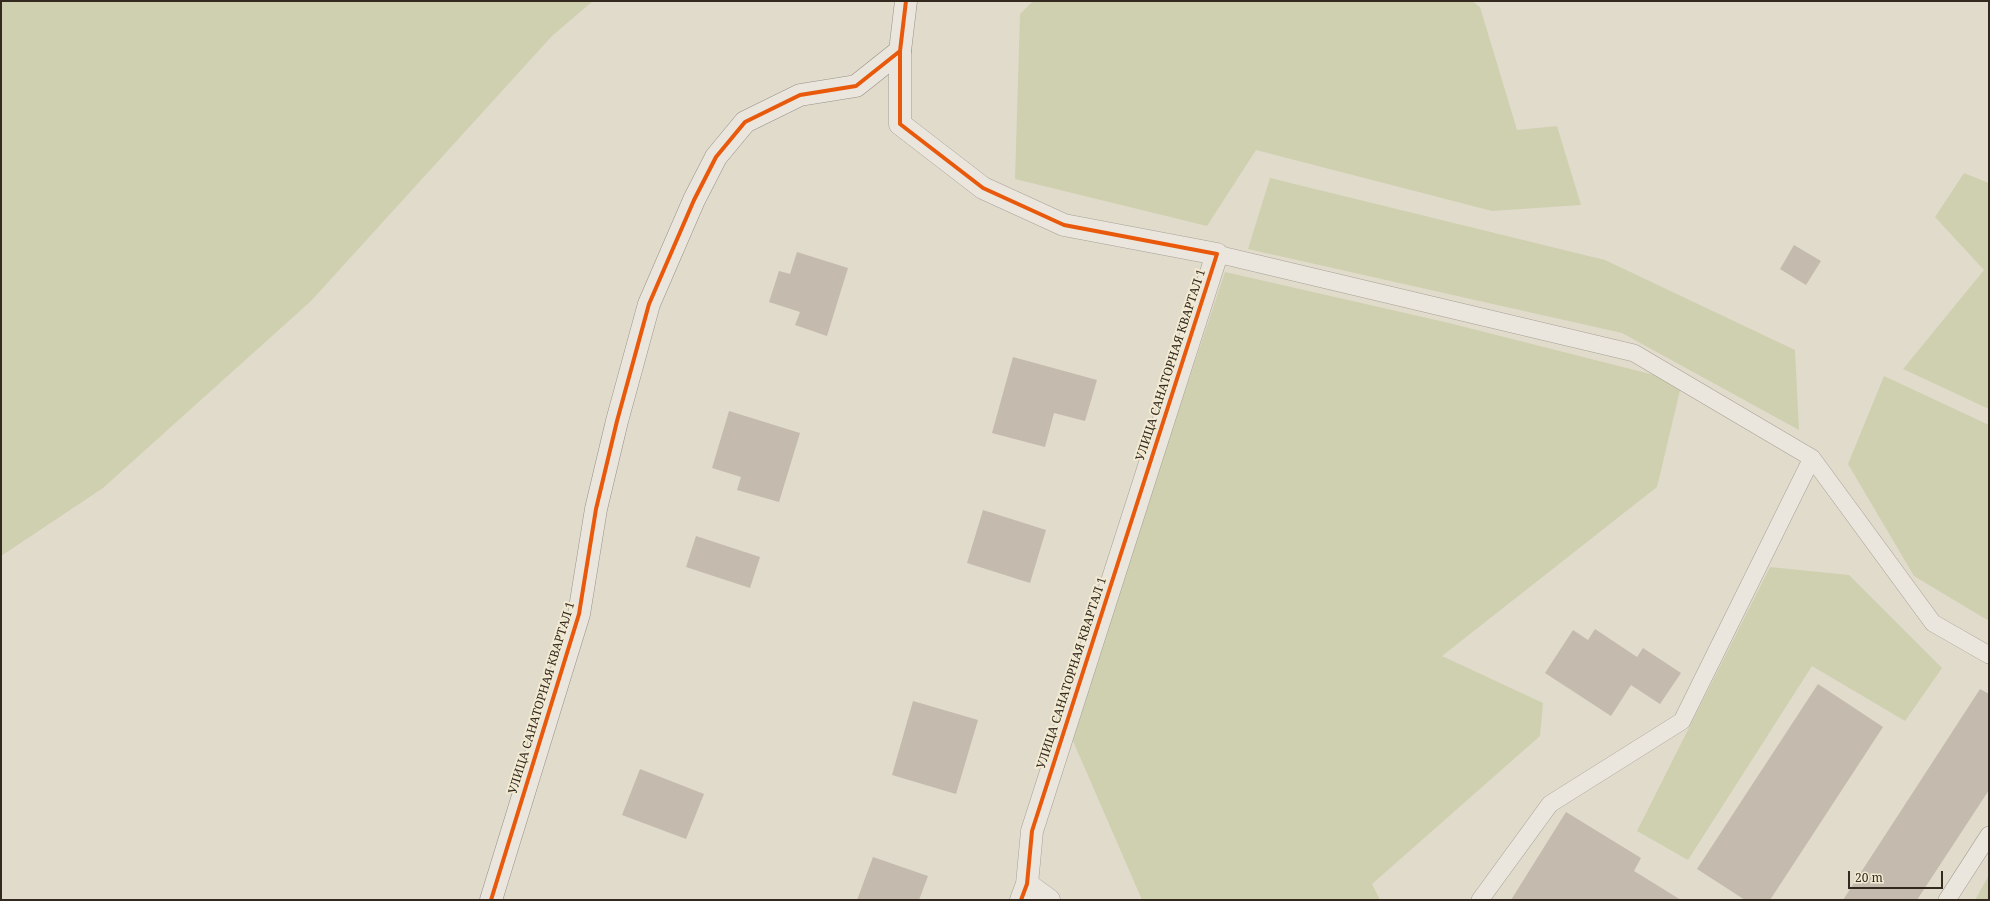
<!DOCTYPE html>
<html>
<head>
<meta charset="utf-8">
<style>
	body { margin:0 }
	#map { position:relative; width:1990px; height:901px; overflow:hidden; background:#e1dbcc; font-family:"Noto Serif",serif }
	canvas { display:block }
	.frame { position:absolute; inset:0; border:2px solid #34291e; pointer-events:none }
	.scale { position:absolute; left:1848px; top:871px; width:95px; height:18px; box-sizing:border-box; border:2px solid #34291e; border-top:0; padding-left:5px; font-size:12px; line-height:14px; white-space:nowrap; color:#34291e; -webkit-text-stroke:3px #f2ead2; paint-order:stroke }
</style>
</head>
<body>
<div id="map">
<canvas width="1990" height="901"></canvas>
<div class="frame"></div>
<div class="scale">20 m</div>
</div>
<script>
const ctx = document.querySelector('canvas').getContext('2d');
ctx.lineJoin = 'round';
function paint(path, color) {
  ctx.fillStyle = color;
  ctx.fill(path, 'evenodd');
}
function stroke(path, color, width, dash) {
  ctx.strokeStyle = color;
  ctx.lineWidth = width;
  ctx.lineCap = dash ? 'butt' : 'round';
  ctx.setLineDash(dash || []);
  ctx.stroke(path);
}
function write(font, color, halo, rows, align = 'center') {
  ctx.font = font + ' "Noto Serif",serif';
  ctx.lineWidth = 4;
  ctx.setLineDash([]);
  ctx.textBaseline = 'middle';
  ctx.strokeStyle = halo;
  ctx.fillStyle = color;
  for (const [text, x, y, turn = 0] of rows) {
    ctx.save();
    ctx.translate(x, y);
    ctx.rotate((+turn || 0) * Math.PI / 180);
    ctx.textAlign = isNaN(turn) ? turn : align;
    if (halo) ctx.strokeText(text, 0, 0);
    ctx.fillText(text, 0, 0);
    ctx.restore();
  }
}
paint(new Path2D(`
	M1,1H593L552,36L311,301L103,488L1,556Z
	M1033,1H1472L1480,7L1517,130L1557,126L1581,205L1492,211L1256,150L1207,226L1015,179L1020,14Z
	M1964,173L1989,183V409L1903,369L1984,270L1935,217Z
	M1270,178L1605,260L1795,350L1799,430L1622,333L1248,249Z
	M1225,272L1449,323L1682,382L1657,487L1442,656L1543,703L1540,736L1372,884L1380,900H1142L1070,734Z
	M1884,376L1989,425V621L1914,576L1848,464Z
	M1770,567L1849,575L1942,668L1905,721L1812,666L1688,860L1637,831Z
	M1989,875V900H1975Z`), '#cfd0af');
paint(new Path2D(`
	M1794,245L1821,261L1806,285L1780,269Z
	M797,252L848,268L827,336L795,325L800,312L769,302L779,271L790,274Z
	M1013,357L1097,380L1085,421L1054,413L1045,447L992,433Z
	M729,411L800,433L779,502L737,490L741,477L712,468Z
	M983,510L1046,530L1030,583L967,563Z
	M696,536L760,557L750,588L686,567Z
	M1595,629L1637,657L1643,648L1681,673L1660,704L1631,685L1611,716L1545,673L1573,630L1588,640Z
	M1818,684L1883,727L1770,900H1745L1697,869Z
	M1980,689L1989,694V790L1917,900H1843Z
	M913,701L978,720L956,794L892,775Z
	M640,769L704,794L686,839L622,815Z
	M1566,812L1641,858L1634,871L1681,900H1511Z
	M873,857L928,876L919,900H857Z`), '#c4baad');
const lane = new Path2D(`
	M1217,254L1634,353L1812,458L1933,623L1989,655
	M1480,900L1550,804L1682,721L1812,458
	M1947,900L1989,835`);
const street = new Path2D(`
	M900,51V124L983,188L1064,225L1217,254L1032,831L1027,884L1021,900
	M1027,884L1049,900`);
const secondary = new Path2D(`
	M491,900L579,614L596,509L617,421L649,304L694,200L716,157L745,122L800,95L856,86L900,51L906,1`);
stroke(lane, '#a6a095', 18);
stroke(street, '#a6a095', 23);
stroke(secondary, '#969085', 23);
stroke(lane, '#eae6dd', 17);
stroke(street, '#eae6dd', 22);
stroke(secondary, '#eae6dd', 22);
stroke(new Path2D(`
	M906,1L900,51V124L983,188L1064,225L1217,254L1032,831L1027,884L1021,900
	M491,900L579,614L596,509L617,421L649,304L694,200L716,157L745,122L800,95L856,86L900,51`), '#e8590c', 4);
write('12px', '#34291e', '#f2ead2', [
	["УЛИЦА САНАТОРНАЯ КВАРТАЛ 1",1171,365,-72],
	["УЛИЦА САНАТОРНАЯ КВАРТАЛ 1",1072,673,-72],
	["УЛИЦА САНАТОРНАЯ КВАРТАЛ 1",542,698,-73]
]);
</script>
</body>
</html>
